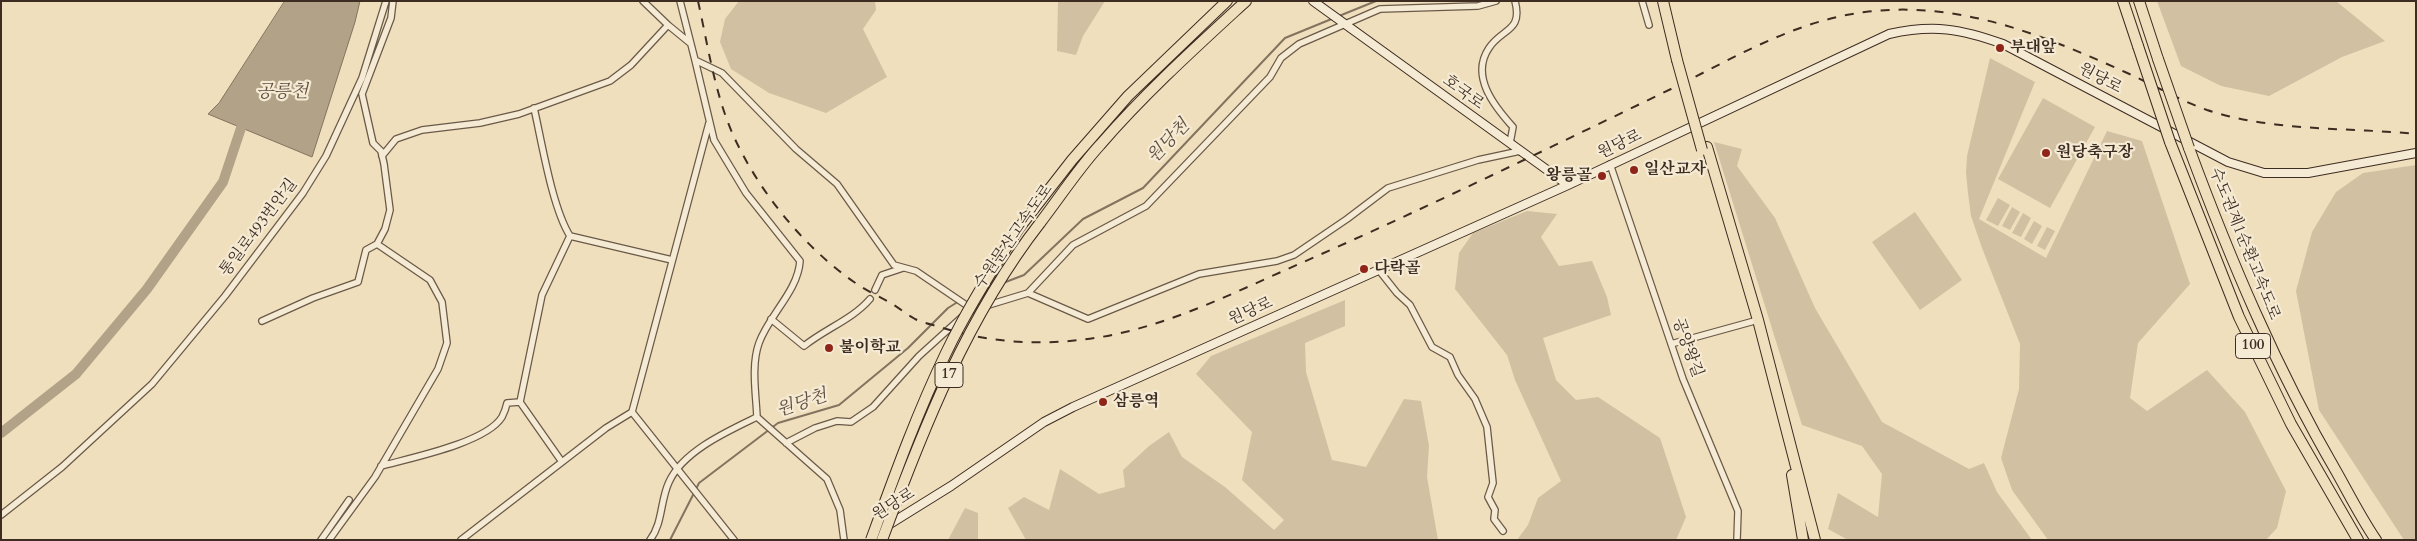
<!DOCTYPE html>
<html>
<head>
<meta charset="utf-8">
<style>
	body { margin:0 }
	#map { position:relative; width:2417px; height:541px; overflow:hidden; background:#efdfbc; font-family:Cardo,serif }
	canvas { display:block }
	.frame { position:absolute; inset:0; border:2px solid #3d2c22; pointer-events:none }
</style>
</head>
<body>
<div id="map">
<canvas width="2417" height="541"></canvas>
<div class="frame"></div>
</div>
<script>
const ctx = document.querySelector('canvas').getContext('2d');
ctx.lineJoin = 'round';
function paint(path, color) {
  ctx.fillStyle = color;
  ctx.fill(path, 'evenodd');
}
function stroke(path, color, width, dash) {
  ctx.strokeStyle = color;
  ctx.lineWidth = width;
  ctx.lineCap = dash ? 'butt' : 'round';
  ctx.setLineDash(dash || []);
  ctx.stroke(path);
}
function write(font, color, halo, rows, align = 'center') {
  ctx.font = font + ' Cardo,"Noto Serif KR",serif';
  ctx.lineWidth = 4.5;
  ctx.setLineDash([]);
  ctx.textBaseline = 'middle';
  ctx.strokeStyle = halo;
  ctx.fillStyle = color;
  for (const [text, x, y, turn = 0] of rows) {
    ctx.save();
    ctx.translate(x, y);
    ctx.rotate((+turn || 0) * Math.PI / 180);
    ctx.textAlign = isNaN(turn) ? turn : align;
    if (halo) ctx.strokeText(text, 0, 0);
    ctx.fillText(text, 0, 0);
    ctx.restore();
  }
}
paint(new Path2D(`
	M739,1H875L876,10L863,29L887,77L826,113L769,93L731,69L720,42L725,19Z
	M1058,1H1105L1083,36L1076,55L1057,51Z
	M2157,1H2336L2385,41L2342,57L2269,96L2221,86L2181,66Z
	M1990,58L2035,82L1979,219L2046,258L2107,131L2142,141L2190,284L2138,343L2130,398L2147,411L2207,370L2245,412L2286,491L2277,528L2266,540H2048L2012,490L2001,458L2019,389L2020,344L1982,248L1971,216L1968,193L1966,173L1967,156Z
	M2043,98L2095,127L2050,208L1998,179Z
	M1714,142L1742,149L1737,166L1775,218L1815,308L1882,422L1969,469L1984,463L1997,492L2032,540H1848L1828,529L1838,493L1878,517L1882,474L1862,446L1802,425Z
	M2416,165V540H2404L2319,410L2296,291L2312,232L2336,192L2363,173Z
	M1998,198L2010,205L1998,226L1986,220Z
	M2012,207L2020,212L2010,230L2002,226Z
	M1527,211L1557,214L1541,237L1559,266L1592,261L1607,297L1611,315L1543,338L1556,380L1576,400L1598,397L1660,438L1686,517L1676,540H1517L1528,525L1538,498L1561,481L1515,380L1507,355L1455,289L1459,253L1473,233Z
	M1915,212L1962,280L1920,310L1872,242Z
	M2023,213L2031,218L2021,237L2012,233Z
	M2034,221L2042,226L2032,244L2024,239Z
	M2047,227L2055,231L2045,250L2037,246Z
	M1345,300V326L1305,343L1306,372L1332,460L1366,467L1404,399L1421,401L1429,446L1427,477L1438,540H1026L1008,508L1024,497L1049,510L1060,469L1099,494L1125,487L1123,470L1149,446L1169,432L1182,457L1225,487L1274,530L1284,520L1242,480L1252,432L1196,374L1211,356Z
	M965,508L978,513V540H948Z`), '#d1c1a2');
const water = new Path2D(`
	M285,1H360L355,22L312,157L208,114L219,103Z`);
paint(water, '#b2a288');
stroke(water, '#83735f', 1);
stroke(new Path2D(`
	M1339,16L1376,1
	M1003,283L1024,275L1083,219L1143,188L1285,38L1334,18
	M696,489L699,483L778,423L839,405L908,348L948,308L956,303
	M670,540L694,493`), '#83735f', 2);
stroke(new Path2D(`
	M1,433L76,374L147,289L223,182L245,116`), '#b2a288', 10);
const street = new Path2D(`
	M680,1L695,60L722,73L796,149L837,184L894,265L916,271L972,309
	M1642,1L1649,25
	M668,25L690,43
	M695,60L714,140L746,193L800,261C798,291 769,315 759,343C751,365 756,394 757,417L827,479L840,510L844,540
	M534,108C542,143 552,207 570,236
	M1510,143L1513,127C1494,106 1470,76 1489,48C1502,28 1523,32 1515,1
	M382,156L396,139L422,130L480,123L519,114L610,81L631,65L668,25L643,1
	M1610,164L1683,379L1738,511L1737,540
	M1378,269L1397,293L1410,305L1432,347L1450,357L1458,375L1475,399L1487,427L1493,483L1488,497L1495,510L1494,519L1503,531
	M875,290L882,275L903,268
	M1028,293L1088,319L1199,274L1277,261L1294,255L1347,219L1388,188L1478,160L1520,151
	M969,311L1028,293L1073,245L1146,206L1270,77L1281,58L1299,44L1380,9L1478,6L1496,1
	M771,319L804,346C825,329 853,319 870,299
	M262,321L313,298L358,282L366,250L377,244L385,229L390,210L384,164L381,151L373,143L362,94L391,18L393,1
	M1671,344L1758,320
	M632,412L734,540
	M786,443L815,428L837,421L851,422L873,407L919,356L962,317
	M562,462L520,402L542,295L570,236L672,260
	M381,466C410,458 486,443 502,417C504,413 506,408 507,403L520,402
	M1,515L62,467L152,384L225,296L303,193L326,156L362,78L386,1
	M321,540L349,500
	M329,540L375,477L438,369L447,343L442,302L430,280L377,244
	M461,540L606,428L632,412L709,123
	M650,540C663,523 660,501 669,482C683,451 728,431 757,417`);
const secondary = new Path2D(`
	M1313,1L1568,185
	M885,527L951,486L1044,422L1073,407L1568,185L1889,34C1934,24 1961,29 2003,44L2228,162L2264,173H2308L2416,153`);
const highway = new Path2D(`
	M1663,1L1677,60
	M2123,1L2138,46
	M2139,1L2158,59
	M2170,142L2239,317L2291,424L2358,540
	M1707,147L1758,320L1815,540
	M2189,148C2230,259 2276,368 2336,471C2349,494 2361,518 2376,540
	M1040,223C1060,197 1078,169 1100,145C1145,93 1196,47 1246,1
	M1019,228L1072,160L1128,96L1227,1
	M1792,475L1803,540`);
stroke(street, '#6a5948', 8);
stroke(secondary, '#3d2c22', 10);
stroke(highway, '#3d2c22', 12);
stroke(street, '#f5ead3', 5.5);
stroke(secondary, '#f5ead3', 8);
stroke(highway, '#efdfbc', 10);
stroke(new Path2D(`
	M698,1C708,46 715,95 734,137C760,193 804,247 854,282C865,290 878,296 889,302C898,307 906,314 915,319C923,323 934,325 943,328C994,344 1048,346 1101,337C1171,325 1235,292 1299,264C1424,209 1547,149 1671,89C1734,58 1794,21 1865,12C1958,0 2043,35 2125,72C2152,84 2179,100 2207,110C2275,132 2346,127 2416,134`), '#3d2c22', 2, [9, 9]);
const highwayBridge = new Path2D(`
	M2138,46L2170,142
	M2158,59L2189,148
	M1677,60L1702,150
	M871,540C894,477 917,413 946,353C967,309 993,268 1019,228
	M882,540C923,429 967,317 1040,223`);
stroke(highwayBridge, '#3d2c22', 12, []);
stroke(highwayBridge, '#efdfbc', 10);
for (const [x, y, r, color] of [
	[2000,48,5,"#8f2418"],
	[2046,153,5,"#8f2418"],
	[1634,170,5,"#8f2418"],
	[1602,176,5,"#8f2418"],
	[1364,269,5,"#8f2418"],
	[829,348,5,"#8f2418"],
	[1103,402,5,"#8f2418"]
]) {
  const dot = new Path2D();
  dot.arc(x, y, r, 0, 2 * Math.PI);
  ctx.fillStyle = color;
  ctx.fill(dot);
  stroke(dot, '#f5ead3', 2);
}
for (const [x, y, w] of [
	[2253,346,35],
	[949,375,28]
]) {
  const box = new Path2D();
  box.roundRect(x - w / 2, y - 12.5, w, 25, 4);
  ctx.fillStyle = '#f5ead3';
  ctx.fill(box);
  stroke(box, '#3d2c22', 1);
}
write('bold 15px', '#3d2c22', null, [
	["100",2253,346],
	["17",949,375]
]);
write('bold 16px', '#3d2c22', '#f5ead3', [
	["부대앞",2010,48],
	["원당축구장",2056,153],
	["일산교자",1644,170],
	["왕릉골",1592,176,"right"],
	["다락골",1374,269],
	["불이학교",839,348],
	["삼릉역",1113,402]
], 'left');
write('16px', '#3d2c22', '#f5ead3', [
	["원당로",2100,79,28],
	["호국로",1463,93,36],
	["원당로",1620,145,-25],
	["통일로493번안길",259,228,-53],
	["수원문산고속도로",1014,237,-55],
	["수도권제1순환고속도로",2244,244,68],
	["원당로",1251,312,-24],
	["공양왕길",1687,348,70],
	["원당로",894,505,-32]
]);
write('italic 18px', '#604f41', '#f5ead3', [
	["공릉천",282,93],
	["원당천",1169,142,-46],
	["원당천",802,404,-18]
]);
</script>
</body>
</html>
